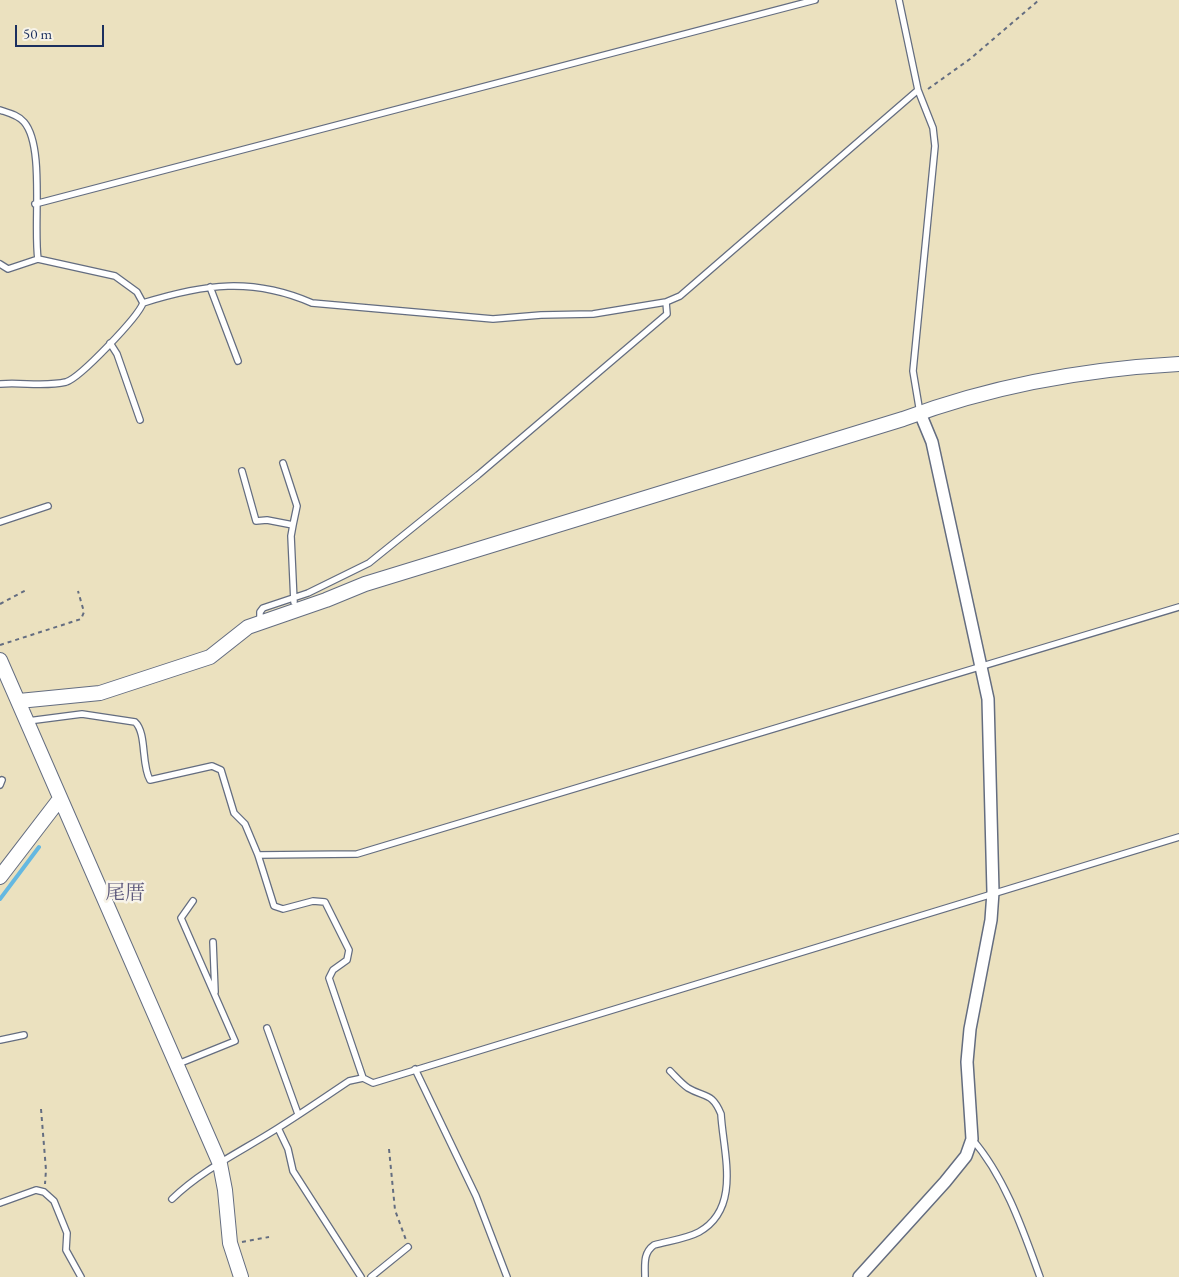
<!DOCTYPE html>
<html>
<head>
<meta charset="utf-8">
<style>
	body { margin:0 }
	#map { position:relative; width:1179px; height:1277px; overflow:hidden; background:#ebe1bf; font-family:"EB Garamond",serif }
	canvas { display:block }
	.scale { position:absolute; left:15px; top:25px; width:89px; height:22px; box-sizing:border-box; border:2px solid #1b2f5e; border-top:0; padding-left:6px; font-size:15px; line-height:18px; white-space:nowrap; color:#1b2f5e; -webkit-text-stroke:4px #f7f3e8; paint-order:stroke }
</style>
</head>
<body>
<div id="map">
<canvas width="1179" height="1277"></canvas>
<div class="scale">50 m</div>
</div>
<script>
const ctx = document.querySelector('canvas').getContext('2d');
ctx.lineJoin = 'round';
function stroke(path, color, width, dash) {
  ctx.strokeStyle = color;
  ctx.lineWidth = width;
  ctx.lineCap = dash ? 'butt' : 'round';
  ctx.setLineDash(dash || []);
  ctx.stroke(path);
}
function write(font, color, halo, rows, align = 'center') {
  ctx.font = font + ' "EB Garamond","Noto Serif TC",serif';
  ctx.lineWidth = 5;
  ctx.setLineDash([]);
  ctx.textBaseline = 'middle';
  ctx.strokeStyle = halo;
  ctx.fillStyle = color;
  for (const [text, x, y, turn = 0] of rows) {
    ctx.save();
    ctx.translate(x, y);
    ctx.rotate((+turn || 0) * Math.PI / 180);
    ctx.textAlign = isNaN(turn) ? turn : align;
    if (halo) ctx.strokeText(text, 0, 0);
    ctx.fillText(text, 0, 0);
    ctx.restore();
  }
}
stroke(new Path2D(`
	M0,899L39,847`), '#65b8e1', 4);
const service = new Path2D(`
	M899,0L918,90L933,128L935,146L913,371L920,413
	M0,110C9,113 18,115 24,122C45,146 33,225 38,259L115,276L137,292L143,303
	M35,204L815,0
	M0,264L8,269L38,259
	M210,287L238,361
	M110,343L117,354L140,420
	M0,384C21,382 45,387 66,382C80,378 138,317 143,303C204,284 252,277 312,303L493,319L541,315L593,314L666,302L680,296L918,90
	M283,463L297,506L293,525
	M242,471L256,521L267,520L293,525L291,536L294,602
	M0,522L48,506
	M260,622V612L263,608L308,593L369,563L478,475L667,314L666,302
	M28,721L82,714L135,722C147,733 141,765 150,780L212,766L221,770L234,813L245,824L258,855L274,906L283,909L313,901L325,902L349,950L347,960L333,970L329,978L363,1078
	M0,785L2,780
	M258,855L357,854L1179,607
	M213,942L215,992
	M267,1028L298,1114
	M0,1040L24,1035
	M178,1064L235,1041L181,918L193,901
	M415,1069L476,1196L507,1277
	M278,1128L288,1149L293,1171L361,1277
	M972,1139C1005,1177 1023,1230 1040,1277
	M172,1199C203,1169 242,1151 278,1128C302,1113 325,1097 349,1081L363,1078L373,1083L1179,837
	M0,1203L36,1190L44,1192L54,1201L67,1233L66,1250L81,1277
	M371,1277L408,1247
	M645,1277C645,1264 643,1253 654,1245C668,1241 686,1239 699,1232C742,1208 723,1152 721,1114C712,1092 705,1098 688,1088C681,1083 676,1077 670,1071`);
const minor = new Path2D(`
	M859,1277L945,1182L966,1156L972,1139L967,1062L970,1029L991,920L993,892L988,699L932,442L920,413`);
const tertiary = new Path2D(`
	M0,660L220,1164L225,1190L230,1243L241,1277
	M19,701L100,693L210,657L248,627L326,600L365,584L903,419C991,386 1086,369 1179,364
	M0,877L59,800`);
stroke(service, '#646d80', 8);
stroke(minor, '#646d80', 14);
stroke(tertiary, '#646d80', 16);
stroke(new Path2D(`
	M928,89L970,59L1039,0
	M0,604L28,589
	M0,645L81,619L84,612L78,591
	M41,1109L46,1170L45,1184
	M389,1149L395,1210L406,1240
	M242,1242L269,1237`), '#646d80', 2, [4, 4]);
stroke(service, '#fff', 5.5);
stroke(minor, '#fff', 11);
stroke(tertiary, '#fff', 14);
write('20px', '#5d597c', '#f7f3e8', [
	["尾厝",125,894]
]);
</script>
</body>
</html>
